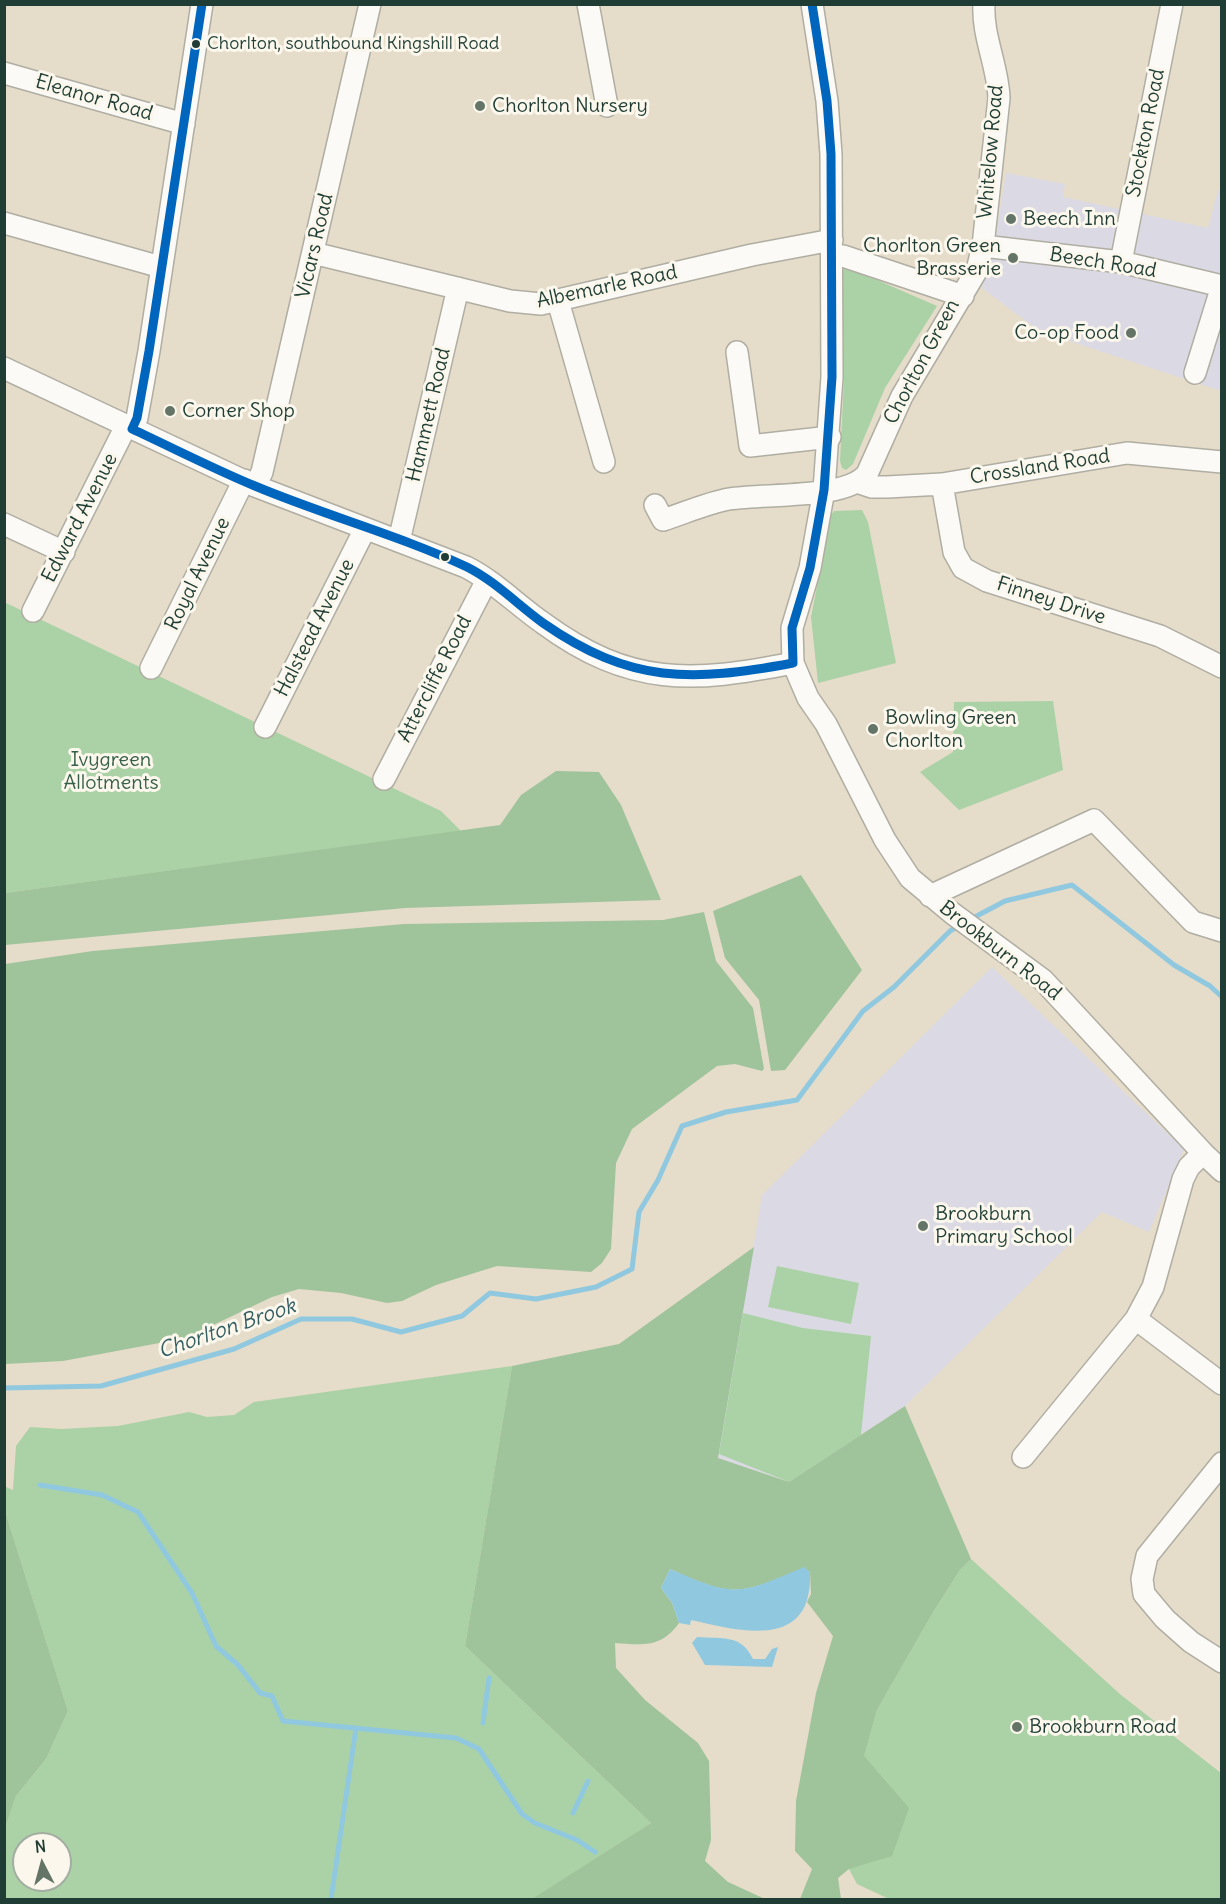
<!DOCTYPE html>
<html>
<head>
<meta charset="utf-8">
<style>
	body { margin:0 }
	#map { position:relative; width:1226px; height:1904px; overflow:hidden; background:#e5dcca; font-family:Delius,sans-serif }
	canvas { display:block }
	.frame { position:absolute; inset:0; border:6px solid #1f3d34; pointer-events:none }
	.north { position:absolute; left:12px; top:1832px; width:60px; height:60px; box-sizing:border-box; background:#fbf7ec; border:2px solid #a3ada2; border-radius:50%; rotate:354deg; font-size:16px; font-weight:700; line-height:24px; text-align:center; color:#1f3d34 }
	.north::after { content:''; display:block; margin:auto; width:21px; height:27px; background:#647568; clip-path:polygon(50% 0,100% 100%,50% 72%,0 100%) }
</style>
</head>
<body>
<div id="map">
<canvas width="1226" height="1904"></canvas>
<div class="frame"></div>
<div class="north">N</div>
</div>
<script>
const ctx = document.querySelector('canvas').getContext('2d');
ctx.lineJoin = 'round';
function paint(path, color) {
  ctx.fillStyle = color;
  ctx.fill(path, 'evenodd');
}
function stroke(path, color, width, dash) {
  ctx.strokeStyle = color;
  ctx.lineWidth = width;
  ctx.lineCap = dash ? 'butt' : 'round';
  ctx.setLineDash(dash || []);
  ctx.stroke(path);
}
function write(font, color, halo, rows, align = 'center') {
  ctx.font = font + ' Delius,sans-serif';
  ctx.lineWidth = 6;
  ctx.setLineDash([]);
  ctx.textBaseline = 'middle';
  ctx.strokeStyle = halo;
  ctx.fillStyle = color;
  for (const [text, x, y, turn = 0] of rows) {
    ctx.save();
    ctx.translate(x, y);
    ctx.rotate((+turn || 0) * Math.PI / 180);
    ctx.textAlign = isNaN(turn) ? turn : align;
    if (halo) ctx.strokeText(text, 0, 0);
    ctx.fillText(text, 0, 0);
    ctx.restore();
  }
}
paint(new Path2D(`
	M1006,173L1065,184L1063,197L1208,228L1218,190L1221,191V391L1039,331L982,288L996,236Z
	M992,967L1184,1149L1149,1232L1102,1212L905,1406L789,1482L718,1458L762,1195Z`), '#dbdae4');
paint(new Path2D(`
	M847,267L937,306L885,388L853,464L846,470L842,468L840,461L844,379L842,271Z
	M862,510L868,522L896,663L818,683L811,617L831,515L834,511Z
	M4,602L441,811L461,831L5,893Z
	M1053,701L1063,770L959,810L920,772L953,752L954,702Z
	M777,1266L859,1283L851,1324L768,1307Z
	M743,1313L803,1328L871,1336L861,1435L789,1482L719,1454Z
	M512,1366L465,1646L651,1823L532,1900L5,1899L4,1828L16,1796L46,1759L68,1711L5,1511L6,1487L13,1490L16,1446L30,1427L61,1429L118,1426L189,1412L207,1417L234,1415L254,1402ZM24,1844H60V1880H24Z
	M971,1559L1121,1695L1221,1773V1899H889L857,1884L849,1869L855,1786L877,1710L932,1614L960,1570Z`), '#abd2a6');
paint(new Path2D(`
	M556,771L599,772L621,805L661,900L405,908L5,945V893L500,825L521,795Z
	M801,875L862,970L785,1070L771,1071L759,1000L725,958L713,911Z
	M704,912L716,961L753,1008L764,1069L762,1071L735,1064L717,1066L632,1129L616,1163L611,1249L602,1263L591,1272L497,1266L436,1285L402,1301L387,1303L341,1293L299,1289L272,1297L186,1338L63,1361L5,1364V964L93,951L404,924L663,920Z
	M754,1247L718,1458L789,1482L905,1406L971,1559L960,1570L932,1614L877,1710L864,1756L909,1808L892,1856L849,1869L838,1878L841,1899H800L812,1869L795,1851L796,1801L816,1693L833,1636L807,1602L811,1594L810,1572L804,1568C740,1594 735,1599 670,1569L661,1588L672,1603L679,1623C661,1648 643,1645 615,1643L616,1668L645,1700L698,1743L709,1761L711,1840L705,1861L728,1882L765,1899H532L651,1823L465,1646L512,1366L619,1344Z
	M5,1511L68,1711L46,1759L16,1796L5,1827Z`), '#9fc39b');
paint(new Path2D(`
	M804,1567L810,1572C813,1650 743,1632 691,1620L690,1625L679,1623L672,1603L661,1588L670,1569C736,1598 738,1595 804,1567Z
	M697,1637C723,1639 741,1634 753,1659H765L772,1649L778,1647L772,1667L705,1665L692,1643Z`), '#90c9df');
stroke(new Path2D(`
	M971,919L1005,901L1072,885L1174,965L1210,986L1222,997
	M4,1388L101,1386L234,1349L301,1319H352L401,1332L462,1316L490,1293L536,1299L596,1287L632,1269L639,1212L658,1180L682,1126L726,1112L797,1100L863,1011L894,987L950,931L960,925
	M40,1485L102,1495L138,1512L192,1593L216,1646L238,1665L260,1693L272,1696L283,1721L456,1738L479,1749L522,1814L535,1823L577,1840L595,1852
	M483,1723L489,1678
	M573,1813L588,1781
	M331,1899L356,1728`), '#90c9df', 5);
const minor = new Path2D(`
	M588,4L607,106
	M812,4L827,101L831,154L832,377L824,490L810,568L792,628L793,663L808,698L826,724L885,840L910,878L952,913L1043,980L1203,1153L1189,1167L1183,1179L1153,1287L1136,1319L1023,1457
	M4,73L184,124
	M4,223L161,267
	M983,246L1121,262L1222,286
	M313,253L510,301L541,304L752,255L832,240
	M832,256H843L963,296
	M1121,262L1172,4
	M558,301L604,462
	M737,352L750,446L830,437
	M4,368L255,486L466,567C494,581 517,605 543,623C630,687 692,683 793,663
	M1195,373L1222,286
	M132,429L137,418L149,351L202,4
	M860,483L872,487H887L942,484L1127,453L1222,462
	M942,484L954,552L963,568L987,581L1160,636L1222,667
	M255,486L262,472L370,4
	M655,505L663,520C685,513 707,503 729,499C764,493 845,500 867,474L902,396L977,270L983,246L999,98C998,66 982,36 984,4
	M4,524L64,552
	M399,541L458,288
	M33,611L126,426
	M151,668L244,480
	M265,727L365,529
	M384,779L487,580
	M930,896L1094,820L1193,922L1222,931
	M1203,1153L1222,1171
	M1136,1319L1222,1384
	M1222,1463L1147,1556L1142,1579L1144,1594L1165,1619L1191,1642L1222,1662`);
stroke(minor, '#b0aea2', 24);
stroke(minor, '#fbfaf7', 21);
stroke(new Path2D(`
	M202,4L149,351L137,418L132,429C173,448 214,469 255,486C324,515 401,536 467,567C495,581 518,605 543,623C631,684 691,682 793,663L792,628L810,568L824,490L832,377L831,154L827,101L812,4`), '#0065bd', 9);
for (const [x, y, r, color] of [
	[196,44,5,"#1f3d34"],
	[480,106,6,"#647568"],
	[1011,219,6,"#647568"],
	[1013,258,6,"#647568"],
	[1131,333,6,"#647568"],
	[170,411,6,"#647568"],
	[445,557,5,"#1f3d34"],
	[873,729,6,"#647568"],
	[923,1226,6,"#647568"],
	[1017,1727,6,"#647568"]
]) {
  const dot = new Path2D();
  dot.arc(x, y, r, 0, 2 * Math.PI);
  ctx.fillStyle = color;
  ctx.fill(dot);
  stroke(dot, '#fbf7ec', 2);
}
write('18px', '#1f3d34', '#fbf7ec', [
	["Chorlton, southbound Kingshill Road",207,44]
], 'left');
write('20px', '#1f3d34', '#fbf7ec', [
	["Eleanor Road",94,98,16],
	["Stockton Road",1146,133,-79],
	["Whitelow Road",991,152,-85],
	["Vicars Road",315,246,-77],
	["Beech Road",1103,263,9],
	["Albemarle Road",607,287,-12],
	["Chorlton Green",922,362,-62],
	["Hammett Road",429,415,-77],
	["Crossland Road",1040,467,-9],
	["Edward Avenue",80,518,-63],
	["Royal Avenue",198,574,-64],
	["Finney Drive",1051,601,18],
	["Halstead Avenue",315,628,-63],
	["Attercliffe Road",435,679,-63],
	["Brookburn Road",1000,951,38]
]);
write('20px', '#1f3d34', '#fbf7ec', [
	["Chorlton Nursery",492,106],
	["Beech Inn",1023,219],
	["Chorlton Green",1001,246,"right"],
	["Brasserie",1001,269,"right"],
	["Co-op Food",1119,333,"right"],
	["Corner Shop",182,411],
	["Bowling Green",885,718],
	["Chorlton",885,741],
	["Brookburn",935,1214],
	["Primary School",935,1237],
	["Brookburn Road",1029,1727]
], 'left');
write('20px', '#366049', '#fbf7ec', [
	["Ivygreen",111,760],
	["Allotments",111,783]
]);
write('italic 21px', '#325e61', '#fbf7ec', [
	["Chorlton Brook",227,1329,-19]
]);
</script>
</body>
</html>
